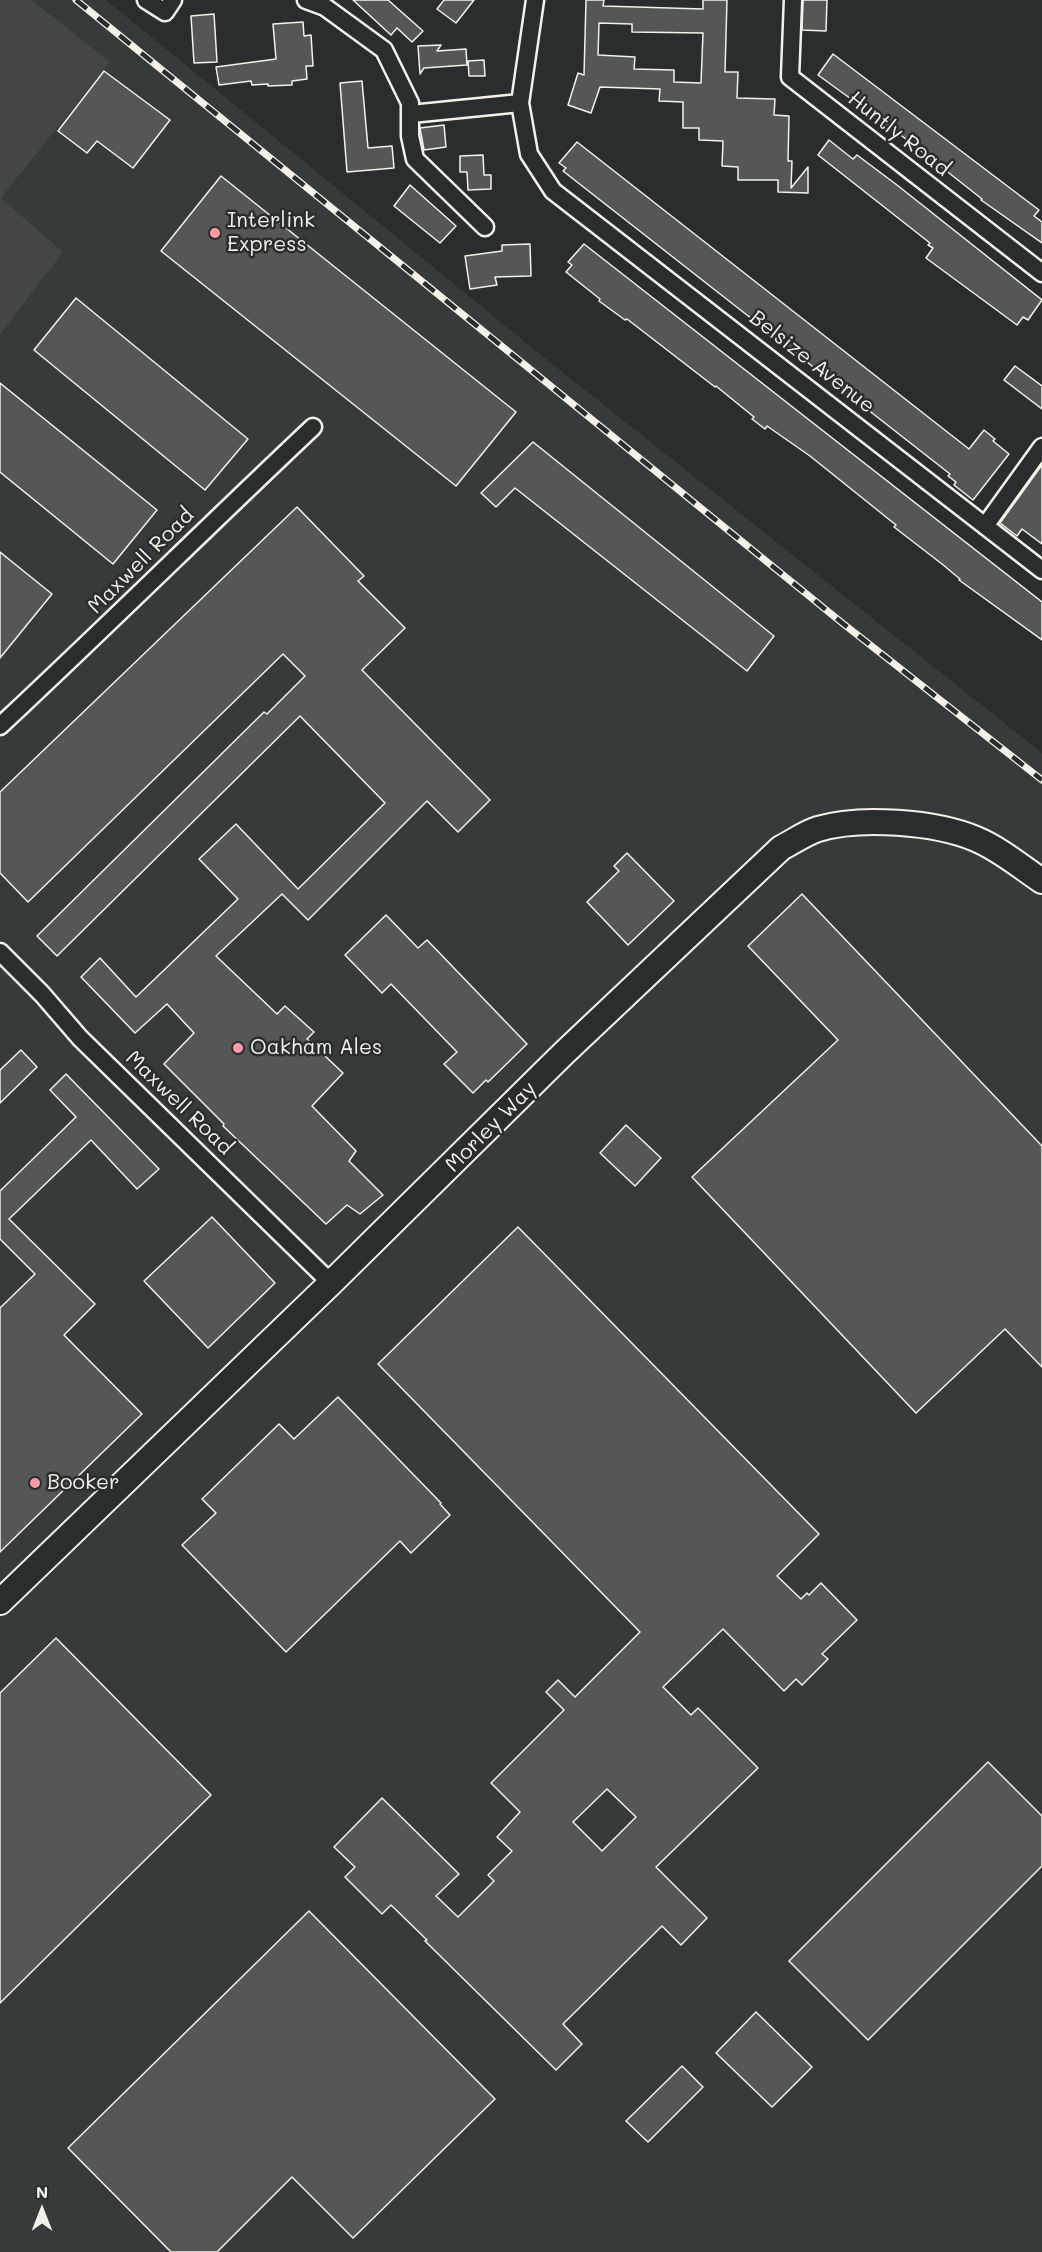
<!DOCTYPE html>
<html>
<head>
<meta charset="utf-8">
<style>
	body { margin:0 }
	#map { position:relative; width:1042px; height:2252px; overflow:hidden; background:#2a2d2e; font-family:Mali,sans-serif }
	canvas { display:block }
	.north { position:absolute; left:12px; top:2180px; width:60px; height:60px; -webkit-text-stroke:4px #2a2d2e; paint-order:stroke; rotate:0deg; font-size:16px; font-weight:700; line-height:24px; text-align:center; color:#f4f1e8 }
	.north::after { content:''; display:block; margin:auto; width:21px; height:27px; background:#f4f1e8; clip-path:polygon(50% 0,100% 100%,50% 72%,0 100%) }
</style>
</head>
<body>
<div id="map">
<canvas width="1042" height="2252"></canvas>
<div class="north">N</div>
</div>
<script>
const ctx = document.querySelector('canvas').getContext('2d');
ctx.lineJoin = 'round';
function paint(path, color) {
  ctx.fillStyle = color;
  ctx.fill(path, 'evenodd');
}
function stroke(path, color, width, dash) {
  ctx.strokeStyle = color;
  ctx.lineWidth = width;
  ctx.lineCap = dash ? 'butt' : 'round';
  ctx.setLineDash(dash || []);
  ctx.stroke(path);
}
function write(font, color, halo, rows, align = 'center') {
  ctx.font = font + ' Mali,sans-serif';
  ctx.lineWidth = 5;
  ctx.setLineDash([]);
  ctx.textBaseline = 'middle';
  ctx.strokeStyle = halo;
  ctx.fillStyle = color;
  for (const [text, x, y, turn = 0] of rows) {
    ctx.save();
    ctx.translate(x, y);
    ctx.rotate((+turn || 0) * Math.PI / 180);
    ctx.textAlign = isNaN(turn) ? turn : align;
    if (halo) ctx.strokeText(text, 0, 0);
    ctx.fillText(text, 0, 0);
    ctx.restore();
  }
}
paint(new Path2D(`
	M32,0H106L541,355L1042,753V2252H0V335L62,252L1,198L110,62Z`), '#373a3a');
paint(new Path2D(`
	M0,0H32L110,62L1,198L63,252L0,335Z`), '#444645');
const building = new Path2D(`
	M353,0H388L423,31L412,42L397,28L391,35Z
	M444,0H474L456,23L437,9Z
	M586,0H604L603,6L703,9V0H727L725,72H738L737,98L775,99L774,115L789,116L788,161H792L791,188L808,167V193L778,192V180H738V167L722,166L723,141L699,140V128H683V102L659,101L660,89L600,87L591,113L568,105L578,73L584,75ZM599,23L632,24V32L703,33L701,83L674,82V70L634,69L635,57L598,55Z
	M803,0H827L826,31L802,30Z
	M214,14L217,62L194,63L191,16Z
	M303,22L304,36L311,35L313,66H306L307,79L292,81V85L268,86V84L252,85L251,81L219,85L216,67L276,59L273,24Z
	M441,45L437,51L466,49L467,65L424,68L420,74L418,46Z
	M833,54L1039,210L1034,216L1042,222V243L981,200L982,199L902,136L818,75Z
	M484,60L485,76H469L468,61Z
	M104,71L170,120L133,168L97,141L87,153L58,131Z
	M362,81L368,148L392,146L394,168L347,172L340,83Z
	M444,125L446,147L424,150L420,128Z
	M829,140L853,159L857,155L897,185L1042,300L1028,320L1023,317L1017,325L926,258L933,248L928,245L930,243L818,155Z
	M577,142L969,449L984,430L995,439L993,441L1009,454L973,500L954,485L956,482L948,476L950,474L563,171L566,168L559,163Z
	M483,155L484,175H491V189L468,190L467,172H460V156Z
	M221,176L516,412L456,486L161,251Z
	M410,185L456,226L440,243L394,206Z
	M530,244L531,276L495,277L497,285L470,289L465,256L502,251V245Z
	M584,244L1042,602V640L959,580L960,579L942,564L894,527L896,525L810,456L767,426L765,429L752,419L754,417L716,386L715,387L627,319L625,320L599,301L600,299L566,272L572,265L568,262Z
	M76,298L248,439L205,490L34,350Z
	M1015,366L1042,386V409L1004,380Z
	M0,383L157,510L113,564L0,472Z
	M533,442L774,636L747,671L515,488L496,507L481,493Z
	M1042,465V544L1022,529L1017,536L1000,523Z
	M297,507L364,576L358,581L405,628L362,670L490,800L458,832L427,801L308,920L282,894L216,956L277,1014L285,1006L314,1032L307,1039L343,1073L312,1106L356,1151L349,1161L383,1195L360,1214L347,1205L326,1224L223,1126L224,1124L164,1064L194,1033L167,1004L135,1033L81,977L100,958L136,997L238,899L199,859L236,824L298,889L385,803L300,716L57,956L37,936L264,712L267,714L305,676L283,654L28,902L0,873V792Z
	M0,552L52,594L0,658Z
	M627,853L674,901L628,945L587,902L619,871L614,866Z
	M802,894L1042,1146V1367L1005,1329L916,1413L692,1177L838,1040L748,946Z
	M386,915L418,948L427,940L527,1044L488,1082L486,1080L473,1093L444,1064L457,1052L391,984L382,993L345,955Z
	M21,1050L37,1067L0,1103V1070Z
	M66,1074L159,1169L137,1189L91,1140L9,1219L95,1304L64,1335L142,1414L0,1552V1308L35,1274L0,1239V1191L76,1117L50,1090Z
	M626,1125L661,1158L635,1186L600,1153Z
	M212,1217L275,1283L208,1348L144,1281Z
	M518,1227L819,1534L777,1576L801,1599L807,1593L809,1595L821,1583L857,1620L822,1654L828,1659L802,1685L796,1679L784,1691L723,1629L663,1687L691,1715L698,1708L758,1768L656,1867L707,1918L681,1945L662,1926L563,2024L582,2044L556,2070L425,1941L427,1940L391,1905L382,1914L345,1877L355,1867L334,1847L382,1798L459,1874L436,1896L458,1917L494,1881L488,1875L512,1851L497,1837L520,1812L491,1783L564,1710L546,1692L558,1680L575,1697L640,1632L378,1364ZM607,1789L636,1817L602,1851L573,1822Z
	M338,1397L441,1503L440,1504L450,1515L411,1553L400,1541L286,1652L182,1545L216,1513L202,1499L279,1424L294,1439Z
	M56,1638L211,1795L0,2003V1693Z
	M988,1762L1042,1816V1866L868,2040L789,1961Z
	M309,1911L495,2099L353,2238L292,2177L217,2252H171L68,2148Z
	M756,2012L812,2067L772,2107L716,2053Z
	M682,2066L703,2087L648,2142L626,2121Z`);
paint(building, '#555756');
stroke(building, '#f4f1e8', 1.5);
const street = new Path2D(`
	M146,0L165,12L173,0
	M306,0L325,7L384,50L410,103V136L415,159L485,227
	M535,0L520,103L529,154L553,191L1042,570
	M793,0L790,77L1042,273
	M411,114L520,103
	M985,526L1042,447
	M0,726C105,628 208,526 313,427
	M0,952L42,994L80,1038L331,1283`);
const secondary = new Path2D(`
	M0,1602L331,1283L564,1053L781,848C793,842 805,833 818,829C860,816 936,822 976,839C1000,849 1021,867 1042,881`);
stroke(street, '#f4f1e8', 21);
stroke(secondary, '#f4f1e8', 28);
stroke(street, '#2a2d2e', 16);
stroke(secondary, '#2a2d2e', 24);
const rail = new Path2D(`
	M76,0L841,622L1042,780`);
stroke(rail, '#f4f1e8', 7);
stroke(rail, '#2a2d2e', 4.5, [14]);
for (const [x, y, r, color] of [
	[215,233,6,"#ff9aa2"],
	[238,1048,6,"#ff9aa2"],
	[35,1483,6,"#ff9aa2"]
]) {
  const dot = new Path2D();
  dot.arc(x, y, r, 0, 2 * Math.PI);
  ctx.fillStyle = color;
  ctx.fill(dot);
  stroke(dot, '#2a2d2e', 2);
}
write('21px', '#f4f1e8', '#2a2d2e', [
	["Huntly Road",899,134,38],
	["Belsize Avenue",812,362,38],
	["Maxwell Road",141,561,-45],
	["Maxwell Road",179,1103,44],
	["Morley Way",491,1127,-45]
]);
write('21px', '#f4f1e8', '#2a2d2e', [
	["Interlink",227,221],
	["Express",227,245],
	["Oakham Ales",250,1048],
	["Booker",47,1483]
], 'left');
</script>
</body>
</html>
